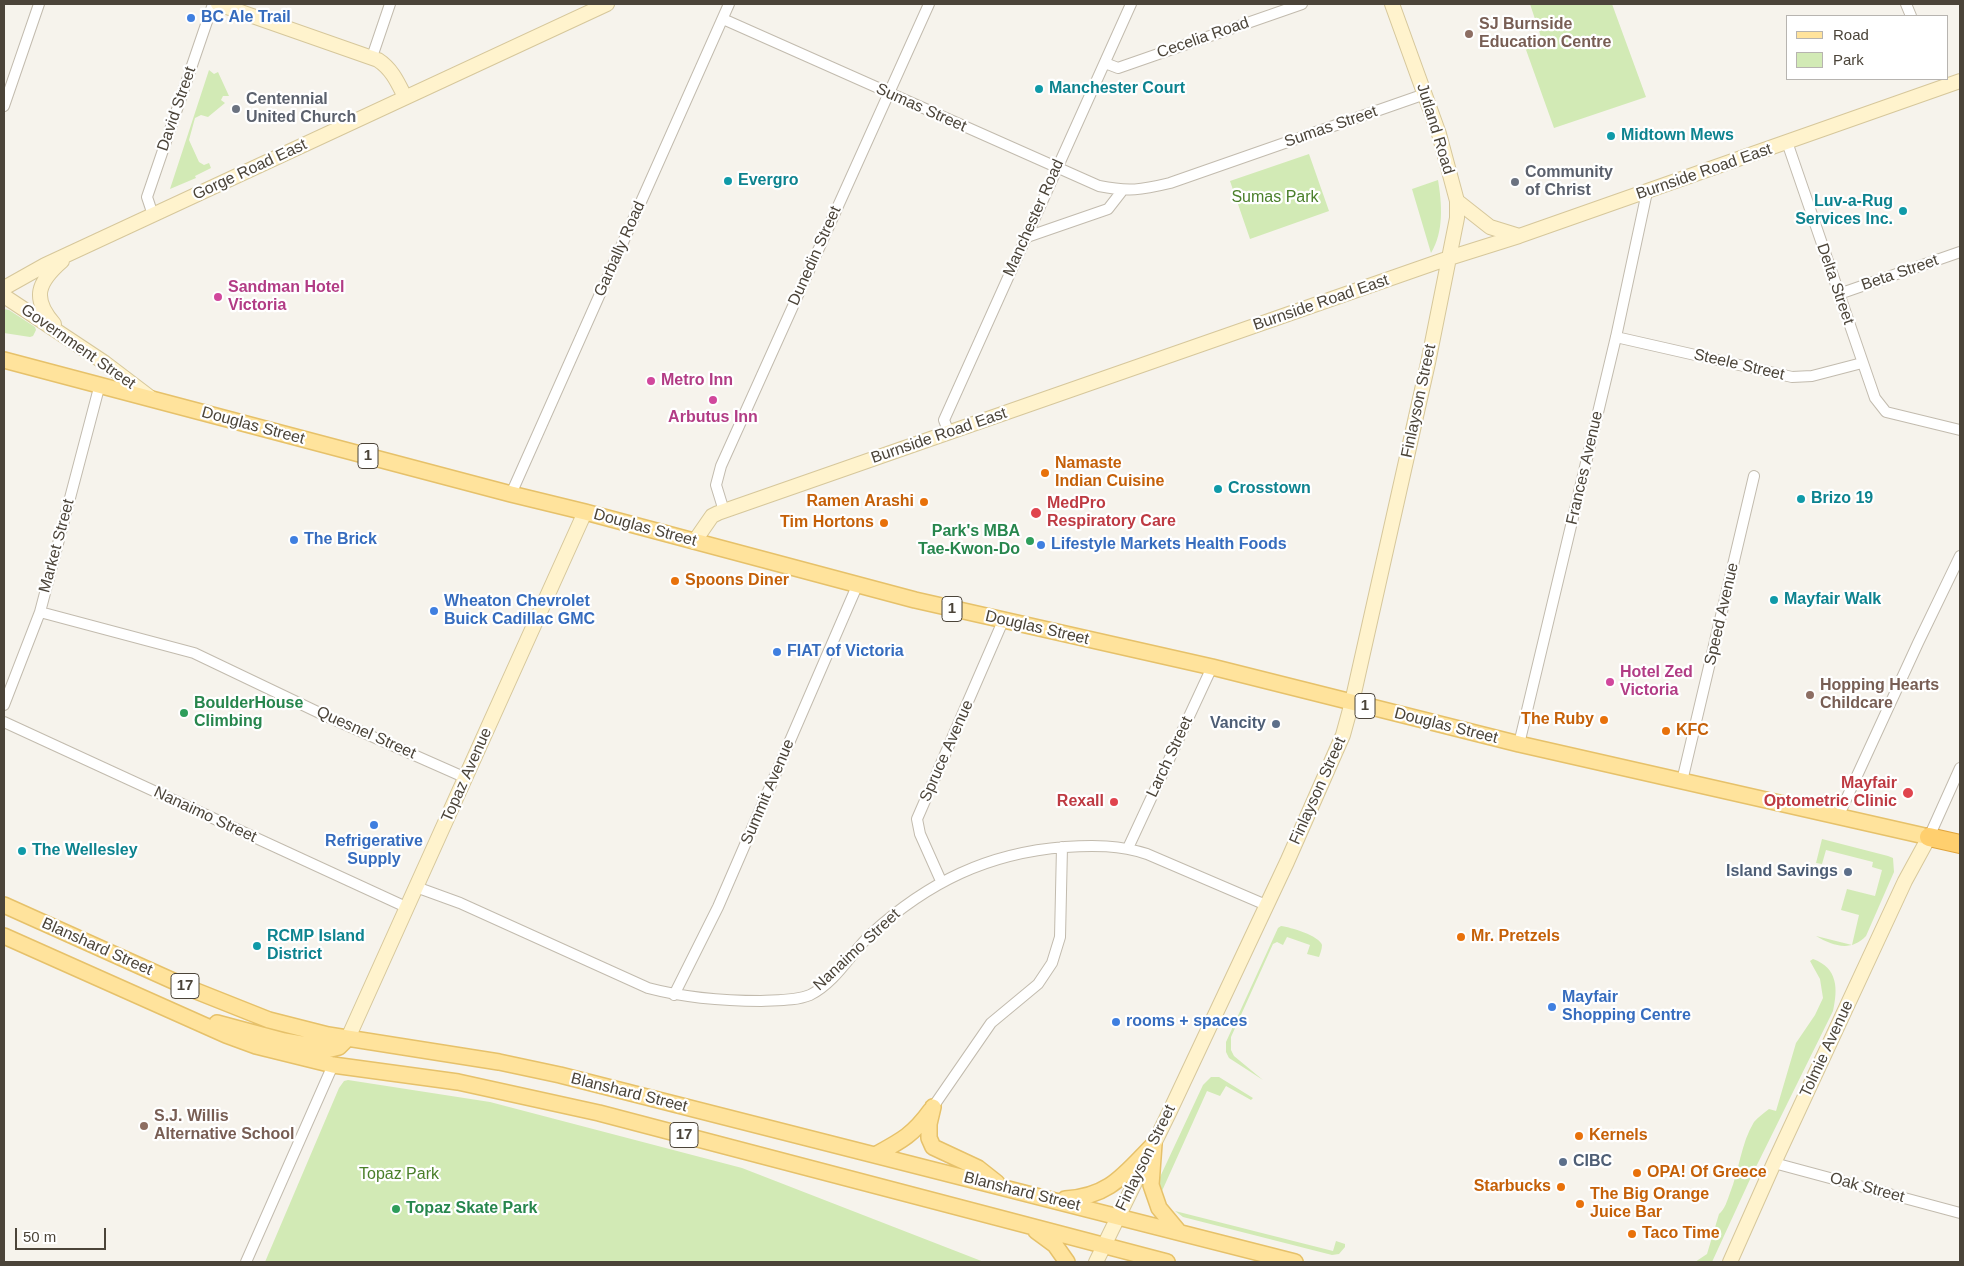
<!DOCTYPE html>
<html>
<head>
<meta charset="utf-8">
<style>
	body { margin:0 }
	#map { position:relative; width:1964px; height:1266px; overflow:hidden; background:#f6f3ec; font-family:Helvetica,sans-serif }
	canvas { display:block }
	.frame { position:absolute; inset:0; border:5px solid #4b4439; pointer-events:none }
	.legend { position:absolute; left:1786px; top:15px; width:162px; height:65px; box-sizing:border-box; background:#fff; border:1px solid #b7b4b0; margin:0; padding:6px 9px; list-style:none; font-size:15px; color:#4b4439 }
	.legend li { display:flex; align-items:center; gap:10px; height:25px }
	.legend b { width:25px; border:1px solid #b7b4b0 }
	.scale { position:absolute; left:15px; top:1228px; width:91px; height:22px; box-sizing:border-box; border:2px solid #4b4439; border-top:0; padding-left:6px; font-size:15px; line-height:18px; white-space:nowrap; color:#4b4439; -webkit-text-stroke:4px #fff; paint-order:stroke }
</style>
</head>
<body>
<div id="map">
<canvas width="1964" height="1266"></canvas>
<div class="frame"></div>
<ul class="legend">
<li><b style="height:6px;background:#ffe39c"></b>Road</li>
<li><b style="height:14px;background:#d2eab5"></b>Park</li>
</ul>
<div class="scale">50 m</div>
</div>
<script>
const ctx = document.querySelector('canvas').getContext('2d');
ctx.lineJoin = 'round';
function paint(path, color) {
  ctx.fillStyle = color;
  ctx.fill(path, 'evenodd');
}
function stroke(path, color, width, dash) {
  ctx.strokeStyle = color;
  ctx.lineWidth = width;
  ctx.lineCap = dash ? 'butt' : 'round';
  ctx.setLineDash(dash || []);
  ctx.stroke(path);
}
function write(font, color, halo, rows, align = 'center') {
  ctx.font = font + ' Helvetica,sans-serif';
  ctx.lineWidth = 4.5;
  ctx.setLineDash([]);
  ctx.textBaseline = 'middle';
  ctx.strokeStyle = halo;
  ctx.fillStyle = color;
  for (const [text, x, y, turn = 0] of rows) {
    ctx.save();
    ctx.translate(x, y);
    ctx.rotate((+turn || 0) * Math.PI / 180);
    ctx.textAlign = isNaN(turn) ? turn : align;
    if (halo) ctx.strokeText(text, 0, 0);
    ctx.fillText(text, 0, 0);
    ctx.restore();
  }
}
paint(new Path2D(`
	M1530,4H1612L1646,97L1554,128L1525,47L1542,40Z
	M209,70L214,74L218,72L229,96H223L221,100L225,103L208,117L201,115L195,118L189,140L199,162L204,165L209,163L211,168L195,176L196,178L170,189Z
	M1309,154L1329,211L1250,239L1230,181Z
	M1438,180C1442,204 1444,232 1431,253L1412,189Z
	M4,309L9,310L35,327L36,330L33,336L30,337L4,333Z
	M1822,839L1888,856L1893,858L1894,872L1866,936C1851,952 1833,946 1816,936L1852,945L1859,915L1841,910L1847,889L1875,896L1882,870L1872,867L1873,862L1826,850L1822,864L1816,863Z
	M1281,926C1290,927 1320,936 1322,945C1322,949 1320,954 1319,957L1307,954L1310,945L1287,937L1283,945L1277,942L1273,944L1231,1037V1050L1234,1056L1263,1080L1229,1058L1226,1052V1042L1278,928Z
	M1813,959C1838,968 1838,989 1833,1011L1752,1175L1712,1262H1695L1707,1254L1719,1214C1725,1209 1727,1201 1730,1193C1739,1171 1741,1143 1754,1122C1758,1117 1764,1113 1769,1109L1776,1111L1796,1043L1815,1015L1823,998L1820,979L1810,961Z
	M1211,1077H1219L1253,1098L1251,1100L1226,1086L1220,1096L1207,1091L1162,1191L1158,1186L1160,1177L1203,1085Z
	M348,1080L490,1102L742,1168L984,1262H265L339,1088L344,1081Z
	M1175,1211L1333,1251L1336,1241L1345,1244V1247L1339,1254L1332,1255L1183,1217Z`), '#d2eab5');
const street = new Path2D(`
	M1906,4L1911,16
	M723,19L1099,186C1129,192 1141,190 1170,183L1425,94
	M372,57L390,4
	M1105,63L1118,68L1302,4
	M4,106L39,4
	M1787,142L1875,398L1886,412L1960,430
	M153,215L147,197L213,4
	M1024,238L1108,209L1122,191
	M1839,294L1960,252
	M1616,337L1792,377L1812,376L1862,363
	M949,433L944,420L1131,4
	M511,494L729,4
	M724,511L716,485L721,466L929,4
	M40,612L194,653L328,717L466,778
	M4,705L40,612L100,384
	M4,722L406,907
	M1519,744L1616,337L1647,192
	M1682,781L1754,476
	M1838,817L1918,643L1960,556
	M1929,837L1960,768
	M1128,848L1212,667
	M941,881L920,834L917,819L1003,621
	M416,887L460,903L648,988C686,998 722,1001 761,1001C777,1000 795,1001 810,995C836,982 851,953 871,934C928,882 988,853 1065,847C1093,845 1120,845 1147,854L1266,905
	M674,995L718,907L857,586
	M933,1107L991,1023L1038,984L1052,963L1060,937L1062,847
	M1774,1163L1960,1213
	M246,1262L333,1065`);
const secondary = new Path2D(`
	M218,4L378,60C392,69 398,83 405,97
	M1457,201L1490,227L1519,236
	M4,288L45,265L607,4
	M4,296L105,363L151,398
	M54,324C31,298 38,282 62,261
	M694,542L712,516L718,513L1449,258L1519,236L1960,81
	M348,1038L585,512
	M1096,1262L1169,1113L1287,862L1343,735L1352,702L1428,363L1457,218V201L1439,134L1392,4
	M1730,1262L1774,1163L1905,881L1929,837`);
const primary = new Path2D(`
	M4,360L511,494L585,512L915,600L1212,667L1519,744L1929,837
	M4,905L191,989L269,1020L328,1035L499,1062L560,1075L1295,1262
	M4,936L226,1035L256,1046L333,1065L458,1082L599,1113L1167,1262
	M217,1023L284,1041L331,1049L339,1047L348,1038
	M933,1107L929,1124V1138L933,1147L978,1168L997,1183
	M1154,1144L1151,1185L1159,1208L1179,1232
	M875,1155C901,1141 913,1135 931,1110
	M1065,1199C1110,1197 1125,1173 1154,1144
	M1036,1231L1055,1245L1067,1262`);
const highway = new Path2D(`
	M1929,837L1960,844`);
stroke(street, '#c2bbae', 12);
stroke(secondary, '#d6c79b', 16);
stroke(primary, '#e6c16a', 18);
stroke(highway, '#e0a43c', 20);
stroke(street, '#fff', 10);
stroke(secondary, '#fff3cd', 14);
stroke(primary, '#ffe39c', 15);
stroke(highway, '#ffcf6e', 18);
for (const [x, y, r, color] of [
	[191,18,5,"#3f7fe0"],
	[1469,34,5,"#8d6e63"],
	[1039,89,5,"#0f9aa8"],
	[236,109,5,"#6b7280"],
	[1611,136,5,"#0f9aa8"],
	[728,181,5,"#0f9aa8"],
	[1515,182,5,"#6b7280"],
	[1903,211,5,"#0f9aa8"],
	[218,297,5,"#d1479c"],
	[651,381,5,"#d1479c"],
	[713,400,5,"#d1479c"],
	[1045,473,5,"#e8710a"],
	[1218,489,5,"#0f9aa8"],
	[1801,499,5,"#0f9aa8"],
	[924,502,5,"#e8710a"],
	[1036,513,6,"#e0444e"],
	[884,523,5,"#e8710a"],
	[294,540,5,"#3f7fe0"],
	[1030,541,5,"#2e9e5b"],
	[1041,545,5,"#3f7fe0"],
	[675,581,5,"#e8710a"],
	[1774,600,5,"#0f9aa8"],
	[434,611,5,"#3f7fe0"],
	[777,652,5,"#3f7fe0"],
	[1610,682,5,"#d1479c"],
	[1810,695,5,"#8d6e63"],
	[184,713,5,"#2e9e5b"],
	[1604,720,5,"#e8710a"],
	[1276,724,5,"#5c6f8a"],
	[1666,731,5,"#e8710a"],
	[1908,793,6,"#e0444e"],
	[1114,802,5,"#e0444e"],
	[374,825,5,"#3f7fe0"],
	[22,851,5,"#0f9aa8"],
	[1848,872,5,"#5c6f8a"],
	[1461,937,5,"#e8710a"],
	[257,946,5,"#0f9aa8"],
	[1552,1007,5,"#3f7fe0"],
	[1116,1022,5,"#3f7fe0"],
	[144,1126,5,"#8d6e63"],
	[1579,1136,5,"#e8710a"],
	[1563,1162,5,"#5c6f8a"],
	[1637,1173,5,"#e8710a"],
	[1561,1187,5,"#e8710a"],
	[1580,1204,5,"#e8710a"],
	[396,1209,5,"#2e9e5b"],
	[1632,1234,5,"#e8710a"]
]) {
  const dot = new Path2D();
  dot.arc(x, y, r, 0, 2 * Math.PI);
  ctx.fillStyle = color;
  ctx.fill(dot);
  stroke(dot, '#fff', 2);
}
for (const [x, y, w] of [
	[368,456,20],
	[952,609,20],
	[1365,706,20],
	[185,986,28],
	[684,1135,28]
]) {
  const box = new Path2D();
  box.roundRect(x - w / 2, y - 12.5, w, 25, 4);
  ctx.fillStyle = '#fff';
  ctx.fill(box);
  stroke(box, '#4b4439', 1);
}
write('bold 15px', '#4b4439', null, [
	["1",368,456],
	["1",952,609],
	["1",1365,706],
	["17",185,986],
	["17",684,1135]
]);
write('bold 16px', '#366cbe', '#fff', [
	["BC Ale Trail",201,18],
	["The Brick",304,540],
	["Lifestyle Markets Health Foods",1051,545],
	["Wheaton Chevrolet",444,602],
	["Buick Cadillac GMC",444,620],
	["FIAT of Victoria",787,652],
	["Refrigerative",374,842,"center"],
	["Supply",374,860,"center"],
	["Mayfair",1562,998],
	["Shopping Centre",1562,1016],
	["rooms + spaces",1126,1022]
], 'left');
write('bold 16px', '#785e54', '#fff', [
	["SJ Burnside",1479,25],
	["Education Centre",1479,43],
	["Hopping Hearts",1820,686],
	["Childcare",1820,704],
	["S.J. Willis",154,1117],
	["Alternative School",154,1135]
], 'left');
write('16px', '#4b4439', '#fff', [
	["Cecelia Road",1203,38,-19],
	["Sumas Street",921,108,24],
	["David Street",177,109,-71],
	["Sumas Street",1331,127,-19],
	["Jutland Road",1435,129,73],
	["Gorge Road East",250,170,-25],
	["Burnside Road East",1704,172,-19],
	["Manchester Road",1034,218,-66],
	["Garbally Road",620,249,-66],
	["Dunedin Street",815,256,-66],
	["Beta Street",1900,273,-19],
	["Delta Street",1835,284,71],
	["Burnside Road East",1321,303,-19],
	["Government Street",78,347,35],
	["Steele Street",1739,365,13],
	["Finlayson Street",1419,401,-78],
	["Douglas Street",253,426,15],
	["Burnside Road East",939,436,-19],
	["Frances Avenue",1585,468,-77],
	["Douglas Street",645,528,15],
	["Market Street",57,546,-75],
	["Speed Avenue",1722,614,-77],
	["Douglas Street",1037,628,13],
	["Douglas Street",1446,726,14],
	["Quesnel Street",366,733,24],
	["Spruce Avenue",947,751,-66],
	["Larch Street",1170,757,-65],
	["Topaz Avenue",467,775,-66],
	["Finlayson Street",1318,791,-66],
	["Summit Avenue",768,792,-67],
	["Nanaimo Street",205,815,25],
	["Blanshard Street",97,947,24],
	["Nanaimo Street",857,950,-43],
	["Tolmie Avenue",1827,1049,-65],
	["Blanshard Street",629,1093,14],
	["Finlayson Street",1146,1158,-64],
	["Oak Street",1867,1188,15],
	["Blanshard Street",1022,1192,14]
]);
write('bold 16px', '#0d838f', '#fff', [
	["Manchester Court",1049,89],
	["Midtown Mews",1621,136],
	["Evergro",738,181],
	["Luv-a-Rug",1893,202,"right"],
	["Services Inc.",1893,220,"right"],
	["Crosstown",1228,489],
	["Brizo 19",1811,499],
	["Mayfair Walk",1784,600],
	["The Wellesley",32,851],
	["RCMP Island",267,937],
	["District",267,955]
], 'left');
write('bold 16px', '#5b616d', '#fff', [
	["Centennial",246,100],
	["United Church",246,118],
	["Community",1525,173],
	["of Christ",1525,191]
], 'left');
write('16px', '#4a7f2a', '#fff', [
	["Sumas Park",1275,198],
	["Topaz Park",399,1175]
]);
write('bold 16px', '#b23c85', '#fff', [
	["Sandman Hotel",228,288],
	["Victoria",228,306],
	["Metro Inn",661,381],
	["Arbutus Inn",713,418,"center"],
	["Hotel Zed",1620,673],
	["Victoria",1620,691]
], 'left');
write('bold 16px', '#c56008', '#fff', [
	["Namaste",1055,464],
	["Indian Cuisine",1055,482],
	["Ramen Arashi",914,502,"right"],
	["Tim Hortons",874,523,"right"],
	["Spoons Diner",685,581],
	["The Ruby",1594,720,"right"],
	["KFC",1676,731],
	["Mr. Pretzels",1471,937],
	["Kernels",1589,1136],
	["OPA! Of Greece",1647,1173],
	["Starbucks",1551,1187,"right"],
	["The Big Orange",1590,1195],
	["Juice Bar",1590,1213],
	["Taco Time",1642,1234]
], 'left');
write('bold 16px', '#be3a42', '#fff', [
	["MedPro",1047,504,"left"],
	["Respiratory Care",1047,522,"left"],
	["Mayfair",1897,784],
	["Optometric Clinic",1897,802],
	["Rexall",1104,802]
], 'right');
write('bold 16px', '#27864d', '#fff', [
	["Park's MBA",1020,532,"right"],
	["Tae-Kwon-Do",1020,550,"right"],
	["BoulderHouse",194,704],
	["Climbing",194,722],
	["Topaz Skate Park",406,1209]
], 'left');
write('bold 16px', '#4e5e75', '#fff', [
	["Vancity",1266,724],
	["Island Savings",1838,872],
	["CIBC",1573,1162,"left"]
], 'right');
</script>
</body>
</html>
